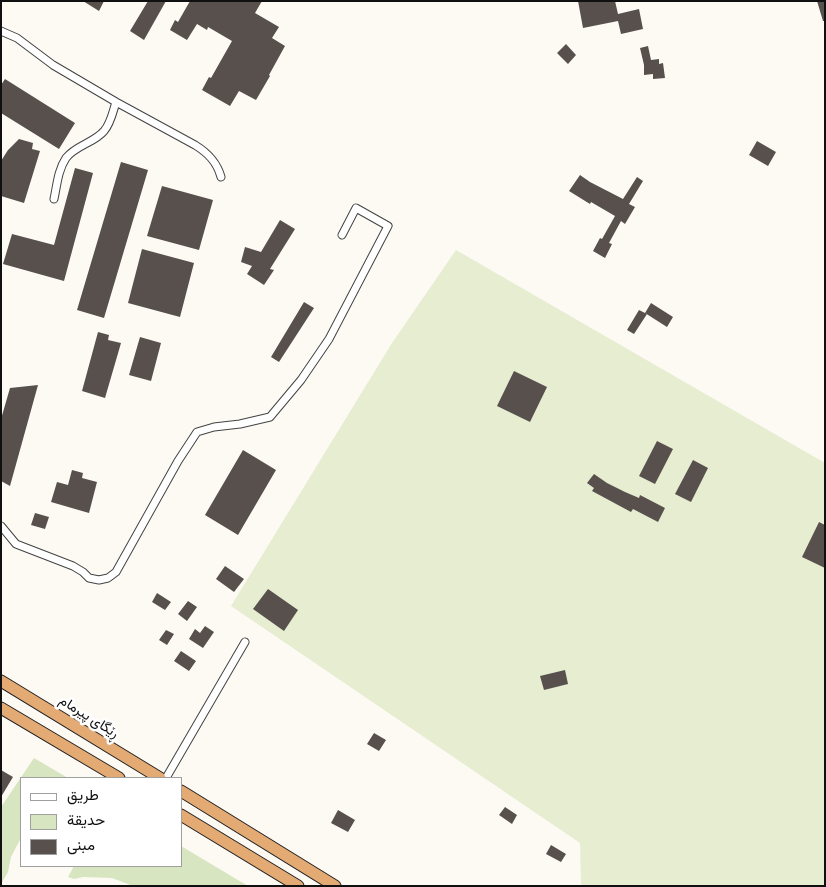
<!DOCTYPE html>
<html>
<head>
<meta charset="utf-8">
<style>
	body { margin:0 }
	#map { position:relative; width:826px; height:887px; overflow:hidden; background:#fdfaf4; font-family:"IBM Plex Serif",Vazirmatn,serif }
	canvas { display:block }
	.frame { position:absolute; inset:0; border:2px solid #101010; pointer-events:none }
	.legend { position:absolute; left:20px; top:777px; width:162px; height:90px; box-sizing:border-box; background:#fff; border:1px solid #9f9f9f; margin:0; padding:6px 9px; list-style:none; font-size:15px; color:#101010 }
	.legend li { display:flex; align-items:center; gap:10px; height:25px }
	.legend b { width:25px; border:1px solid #9f9f9f }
</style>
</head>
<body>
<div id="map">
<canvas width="826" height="887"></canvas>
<div class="frame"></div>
<ul class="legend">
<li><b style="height:6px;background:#fff"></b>طريق</li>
<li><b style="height:14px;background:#d7e5c1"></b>حديقة</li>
<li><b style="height:14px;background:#57504d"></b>مبنى</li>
</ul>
</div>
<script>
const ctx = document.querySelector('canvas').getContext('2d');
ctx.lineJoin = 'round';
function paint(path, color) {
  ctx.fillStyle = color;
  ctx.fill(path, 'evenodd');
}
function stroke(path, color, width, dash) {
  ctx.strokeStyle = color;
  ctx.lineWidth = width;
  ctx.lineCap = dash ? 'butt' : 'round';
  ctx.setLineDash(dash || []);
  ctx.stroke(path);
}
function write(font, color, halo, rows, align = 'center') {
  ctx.font = font + ' "IBM Plex Serif",Vazirmatn,serif';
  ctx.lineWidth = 5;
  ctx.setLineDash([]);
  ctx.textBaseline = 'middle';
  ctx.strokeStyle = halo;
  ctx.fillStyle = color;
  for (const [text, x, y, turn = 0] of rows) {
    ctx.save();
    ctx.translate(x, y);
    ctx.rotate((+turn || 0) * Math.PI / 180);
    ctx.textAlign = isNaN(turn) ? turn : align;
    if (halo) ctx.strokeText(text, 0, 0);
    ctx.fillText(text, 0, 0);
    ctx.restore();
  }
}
paint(new Path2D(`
	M34,758L68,778H21V838L11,857L8,872L1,884V807Z
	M181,846L248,886H133L112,878L83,877L74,879L68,877L74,866H181Z`), '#d7e5c1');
paint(new Path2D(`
	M456,250L825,463V886H581L580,843L231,606L392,343Z`), '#e7edd1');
paint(new Path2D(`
	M83,1H104L99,11Z
	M148,1H166L144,40L130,31Z
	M190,1H262L255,13L279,27L272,38L285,46L269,75L270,76L256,100L239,91L230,106L202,90L209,77L211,78L232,41L208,27L207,30L197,24L187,40L170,30L175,20L178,22Z
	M578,1H615L618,14L639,9L643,29L621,34L618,21L583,28Z
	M817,1H825V21H823Z
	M566,44L576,55L568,64L557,53Z
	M648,46L651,60L659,59V64L663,63L665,78L653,79V74L644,75V65L640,48Z
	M5,79L75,123L59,149L1,113V85Z
	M19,139L33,143L32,149L40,151L24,203L1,196V161L8,150Z
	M757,141L776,152L768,166L749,155Z
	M121,162L148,170L104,318L77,310Z
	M75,168L93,173L64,281L3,264L12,234L54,245Z
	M580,175L590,182L623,199L637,177L643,181L629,204L635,207L625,224L621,221L609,243L612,244L605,258L593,251L600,238L602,239L615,216L591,202L590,204L569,191Z
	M162,186L213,200L199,250L147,236Z
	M280,220L295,229L270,269L274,270L264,285L247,274L252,266L241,262L245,247L261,252Z
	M142,249L194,263L180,317L128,303Z
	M304,302L314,308L279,362L271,357Z
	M651,303L673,317L667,327L645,313Z
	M639,310L647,314L634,334L627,330Z
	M98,332L109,335L108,340L121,343L105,398L82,391Z
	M140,337L161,343L151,381L129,375Z
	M514,371L547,387L530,422L497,406Z
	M38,385L10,486L1,481V419L10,388Z
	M657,441L673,449L655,484L639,476Z
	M243,450L276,470L238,535L205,515Z
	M693,460L708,468L691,502L675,494Z
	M72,470L83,473L82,478L97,482L89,513L51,502L57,482L68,485Z
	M594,474L607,483L625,492L639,498L640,495L665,508L658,522L633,509L631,512L592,491L594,488L587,483Z
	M35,513L49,517L45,529L31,525Z
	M819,522L825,525V568L802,557Z
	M225,566L244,579L234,592L216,579Z
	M268,589L298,610L284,631L253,609Z
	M157,593L171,602L165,610L152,602Z
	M188,601L197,607L187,621L178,614Z
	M205,626L214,632L203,648L189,639L195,629L200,633Z
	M166,630L174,634L167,645L159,640Z
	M181,651L196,661L189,671L174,661Z
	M565,670L568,684L544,690L540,676Z
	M374,733L386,740L379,751L367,744Z
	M1,770L13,777L1,797Z
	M505,807L517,815L512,824L499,815Z
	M338,810L355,820L348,832L331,823Z
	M551,845L566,854L561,862L546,854Z`), '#57504d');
const minor = new Path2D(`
	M1,31L17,38L53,65L116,102L195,145C208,153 217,162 221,177
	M54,199C57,185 58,170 66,158C76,145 94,143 104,131C111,123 113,111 116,102
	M1,526L16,544L73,566L83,572L89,578L99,580L108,578L116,572L178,461L197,432L214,427L240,424L270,417L301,380L329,339L388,226L356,208L342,235
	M166,778L245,642`);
const trunk = new Path2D(`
	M1,681L160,778
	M1,708L119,778
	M181,791L335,886
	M181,815L298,886`);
stroke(minor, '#434343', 9);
stroke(trunk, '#212121', 13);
stroke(minor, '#fff', 7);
stroke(trunk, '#e4aa74', 11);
write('14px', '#101010', '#fff', [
	["ڕێگای پیرمام",89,717,32]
]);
</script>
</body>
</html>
